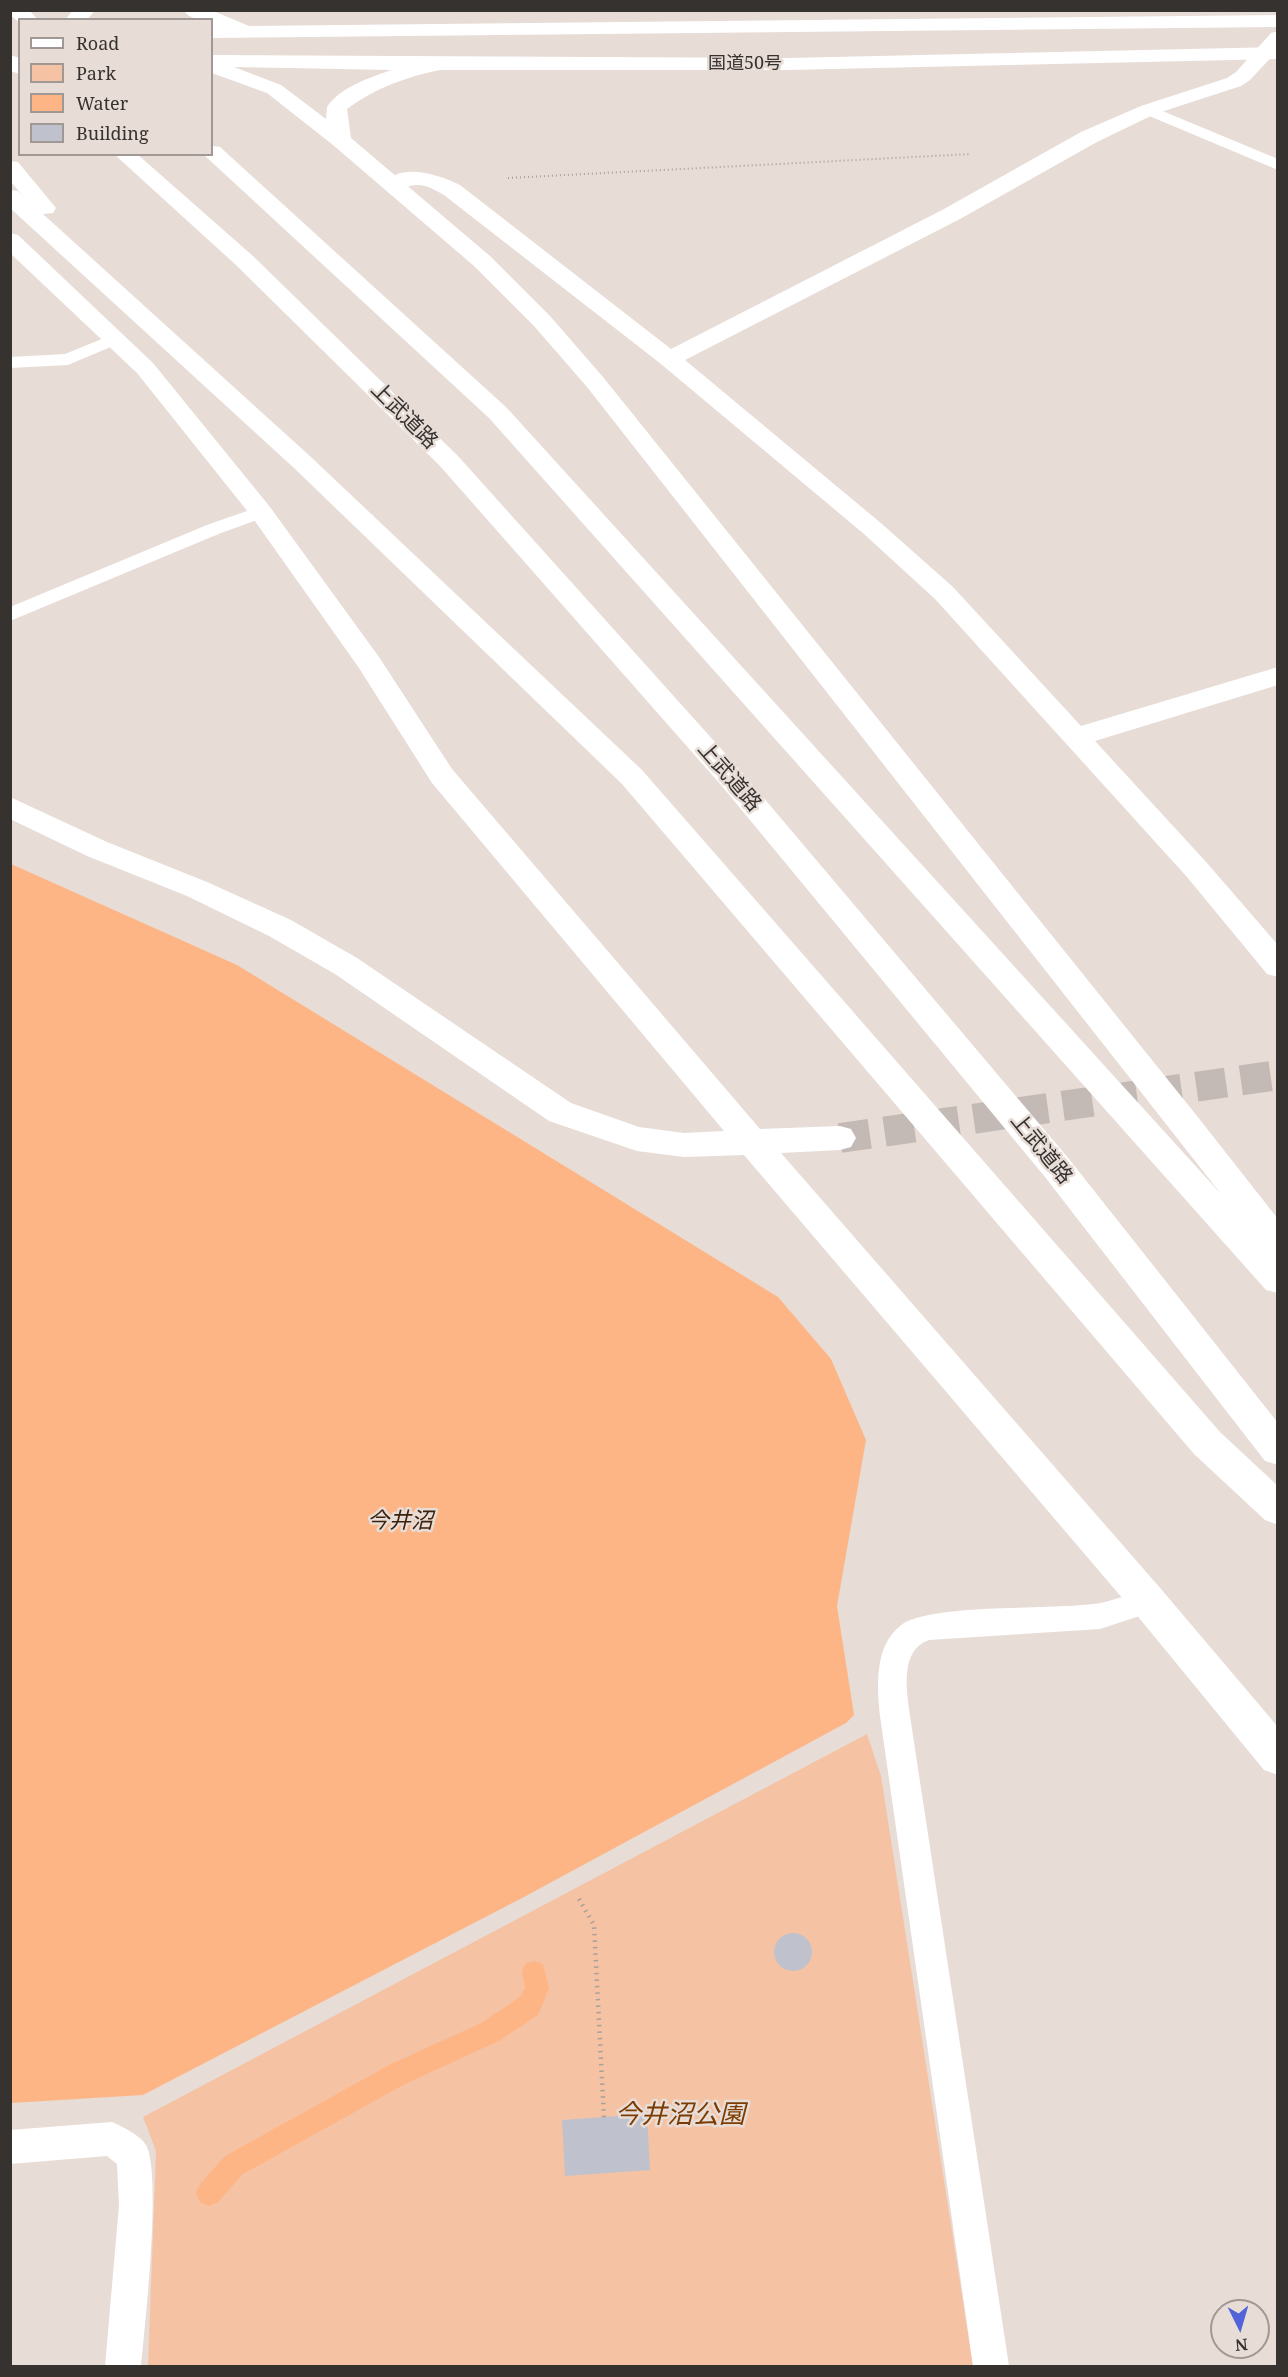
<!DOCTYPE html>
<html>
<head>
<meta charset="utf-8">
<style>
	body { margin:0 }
	#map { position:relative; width:1288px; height:2377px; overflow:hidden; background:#e7dcd6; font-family:"Noto Serif",serif }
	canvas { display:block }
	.frame { position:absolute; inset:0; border:12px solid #363230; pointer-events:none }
	.legend { position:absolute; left:18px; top:18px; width:195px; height:138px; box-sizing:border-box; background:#e7dcd6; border:2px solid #a09894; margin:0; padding:8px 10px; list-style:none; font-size:18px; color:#363230 }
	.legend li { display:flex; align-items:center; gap:12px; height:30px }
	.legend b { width:30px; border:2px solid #a09894 }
	.north { position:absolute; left:1210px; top:2299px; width:60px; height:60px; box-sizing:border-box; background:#e7dcd6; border:2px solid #a09894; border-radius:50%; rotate:175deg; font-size:16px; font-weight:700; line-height:24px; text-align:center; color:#363230 }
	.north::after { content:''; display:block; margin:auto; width:21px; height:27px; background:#5262d8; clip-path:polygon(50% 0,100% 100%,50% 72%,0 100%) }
</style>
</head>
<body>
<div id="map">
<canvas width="1288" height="2377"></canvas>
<div class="frame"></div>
<ul class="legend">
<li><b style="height:8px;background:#fff"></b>Road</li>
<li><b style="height:16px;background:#f5c3a4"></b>Park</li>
<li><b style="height:16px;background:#feb586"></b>Water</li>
<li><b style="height:16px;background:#bfc2cc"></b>Building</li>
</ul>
<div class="north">N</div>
</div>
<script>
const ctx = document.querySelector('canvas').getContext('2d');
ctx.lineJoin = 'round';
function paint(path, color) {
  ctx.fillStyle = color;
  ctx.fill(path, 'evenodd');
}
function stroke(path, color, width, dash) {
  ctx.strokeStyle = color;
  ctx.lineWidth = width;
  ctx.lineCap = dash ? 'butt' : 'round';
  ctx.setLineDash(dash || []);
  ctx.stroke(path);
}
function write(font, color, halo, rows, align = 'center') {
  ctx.font = font + ' "Noto Serif","Noto Sans JP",serif';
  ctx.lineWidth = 5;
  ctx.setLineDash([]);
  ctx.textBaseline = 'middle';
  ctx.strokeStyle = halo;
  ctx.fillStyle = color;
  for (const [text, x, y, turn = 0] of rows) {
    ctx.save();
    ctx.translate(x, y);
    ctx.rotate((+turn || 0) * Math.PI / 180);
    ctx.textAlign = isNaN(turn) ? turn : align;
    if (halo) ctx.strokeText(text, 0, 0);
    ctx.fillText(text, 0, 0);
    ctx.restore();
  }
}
paint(new Path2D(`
	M867,1734L881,1776L973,2366H148L156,2151L143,2117Z`), '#f5c3a4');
paint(new Path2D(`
	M11,864L237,965L778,1297L831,1359L866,1440L837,1606L854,1715L846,1723L522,1898L143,2095L11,2103Z`), '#feb586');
paint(new Path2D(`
	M534,1961L543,1964L549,1988L538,2015L499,2041L407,2083L243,2174L218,2202L209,2206L200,2202L196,2193L200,2184L225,2156L389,2065L481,2023L520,1997L525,1988L522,1973L525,1964Z`), '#feb586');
paint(new Path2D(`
	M774 1952a19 19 0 1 1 38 0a19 19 0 1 1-38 0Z
	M647,2114L650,2170L565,2176L562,2120Z`), '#bfc2cc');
stroke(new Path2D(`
	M840,1138L1278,1075`), '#c4bab5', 30, [30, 15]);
stroke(new Path2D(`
	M508,178L971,154`), '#a8a09b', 2, [1, 3]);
stroke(new Path2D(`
	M579,1899L594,1925L604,2118`), '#a8a09b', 4.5, [1.5, 5]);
paint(new Path2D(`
	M1148,105L1278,159V170L1142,113L1140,110L1142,107Z
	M114,334L120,335L123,339L120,343L68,365L10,368V357L65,354Z
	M261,506L268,508L271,512L268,516L221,533L10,621V607L207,525Z
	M1148,1588L1158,1592L1163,1601L1158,1610L1100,1629L929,1640C899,1650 907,1692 910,1716L1009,2366H973L880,1716C877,1687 874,1647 900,1626C929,1602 1056,1611 1100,1603C1116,1600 1132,1593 1148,1588Z
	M112,2122C123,2127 140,2135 146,2145C162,2174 145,2327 141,2366H105L119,2205L117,2164L107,2156L10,2164V2130Z`), '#fff');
paint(new Path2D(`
	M1278,31V50L1250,80L1241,86L1155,114L1097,142L960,219L685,360L882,524L953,587L1081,726L1278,667V685L1095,741L1207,863L1278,945V977L1267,974L1187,877L935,599L864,534L661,364L444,195C435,190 426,184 416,185C404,186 398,193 386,190L383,185C400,161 440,175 460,185L671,349L944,209L1081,132L1141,106L1227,78L1236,72L1271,33Z
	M10,233L18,235L153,363L270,507L379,657L452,769L760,1129L840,1126L851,1129L856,1138L851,1147L840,1150L781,1153L1161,1589L1278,1727V1775L1264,1770L1135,1613L744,1155L684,1157L637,1151L549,1121L335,974L269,936L187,896L87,856L10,819V797L107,842L207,882L291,920L357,958L571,1103L639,1127L684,1133L724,1131L432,783L359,668L252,517L137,373L10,253Z`), '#fff');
paint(new Path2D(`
	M10,10H29L38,20H20V23L10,15Z
	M73,10H95L87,20H65Z
	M183,10H211L249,26L1278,15V27L212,38V20C201,20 190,20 183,10Z
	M1278,47V59L788,70H440C406,77 375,88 347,109L351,138L490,256L550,316L603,377L1197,1116L1278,1219V1293L1266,1290L489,418L203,154H212V146L220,147L507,408L1221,1194L587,387L534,326L474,266L333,145L267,93L212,73V55L788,58ZM234,67L392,70C371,77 340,87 327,107L326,119L281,85Z
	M10,55L20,58V74L10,71Z
	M114,154H137L253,256L458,456L741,771L1069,1159L1278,1423V1465L1265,1461L1045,1177L721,785L440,466L237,266Z
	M10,161L18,162L56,208L53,213L43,214L312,458L642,770L1220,1432L1278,1486V1525L1265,1520L1194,1454L622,784L294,468L10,208V190L18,191L24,197L10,181Z`), '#fff');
write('18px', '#363230', '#e7dcd6', [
	["国道50号",745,64]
]);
write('21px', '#363230', '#e7dcd6', [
	["上武道路",404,416,45],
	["上武道路",729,777,49],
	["上武道路",1041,1149,51]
]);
write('italic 22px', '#3e210d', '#e7dcd6', [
	["今井沼",400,1522]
]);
write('italic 26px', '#7c3c01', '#e7dcd6', [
	["今井沼公園",680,2116]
]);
</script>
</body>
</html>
